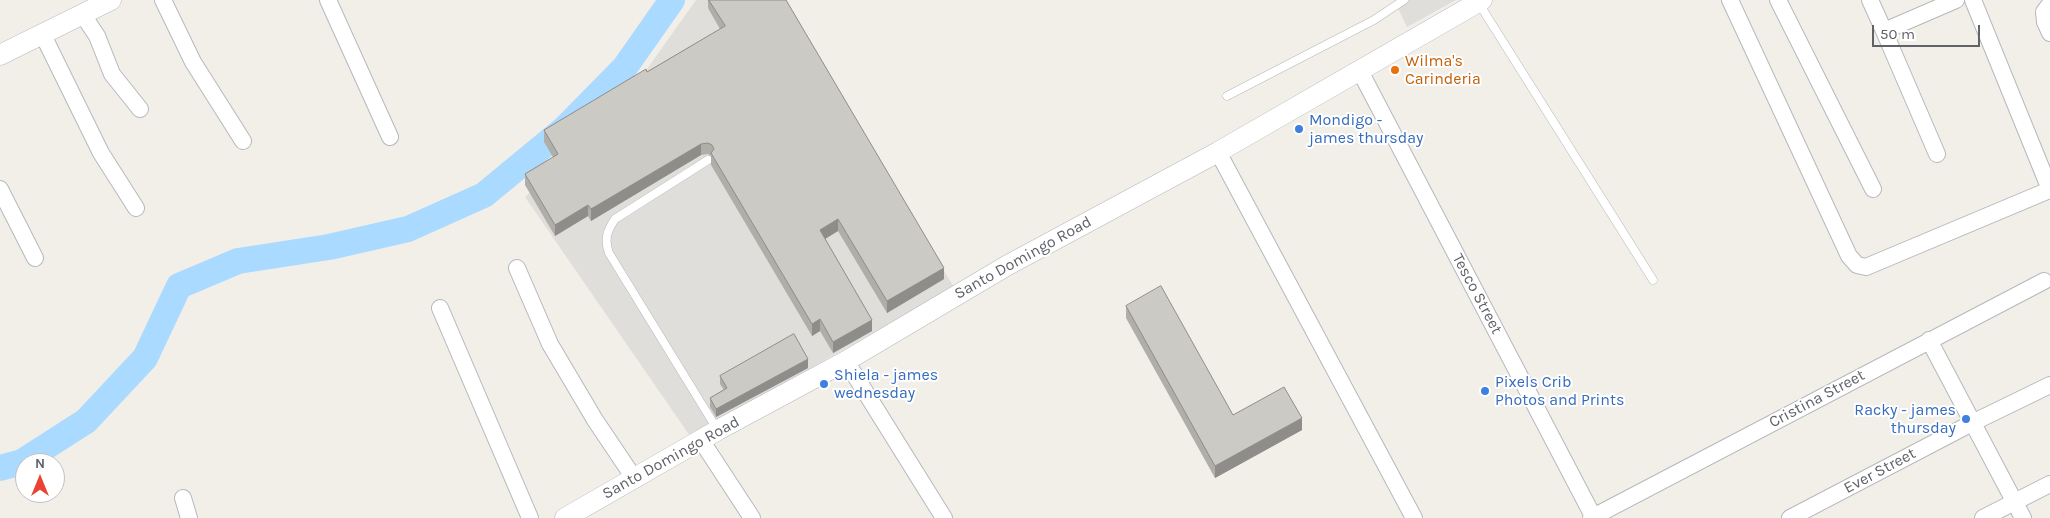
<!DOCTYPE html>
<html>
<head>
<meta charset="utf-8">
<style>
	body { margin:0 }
	#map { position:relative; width:2050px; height:518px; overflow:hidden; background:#f1efe8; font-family:Karla,sans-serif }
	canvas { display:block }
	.north { position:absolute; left:15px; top:453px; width:50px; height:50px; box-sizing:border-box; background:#fff; border:1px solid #bfc1c3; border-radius:50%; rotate:0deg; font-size:14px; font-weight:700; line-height:20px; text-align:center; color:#5f6368 }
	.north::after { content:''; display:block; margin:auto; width:18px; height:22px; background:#ea4335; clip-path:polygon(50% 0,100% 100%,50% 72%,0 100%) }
	.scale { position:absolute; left:1872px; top:25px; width:108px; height:22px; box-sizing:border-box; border:2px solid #5f6368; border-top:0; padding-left:6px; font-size:15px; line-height:18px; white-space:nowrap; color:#5f6368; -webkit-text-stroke:4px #fff; paint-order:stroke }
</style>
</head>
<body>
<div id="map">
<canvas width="2050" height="518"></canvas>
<div class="north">N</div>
<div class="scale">50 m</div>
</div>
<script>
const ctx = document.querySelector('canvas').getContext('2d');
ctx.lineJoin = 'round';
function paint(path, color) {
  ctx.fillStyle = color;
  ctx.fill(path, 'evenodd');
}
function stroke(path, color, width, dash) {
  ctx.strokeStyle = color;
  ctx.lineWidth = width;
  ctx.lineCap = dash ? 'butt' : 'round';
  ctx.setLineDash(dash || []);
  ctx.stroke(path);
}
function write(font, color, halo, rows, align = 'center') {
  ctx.font = font + ' Karla,sans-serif';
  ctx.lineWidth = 4;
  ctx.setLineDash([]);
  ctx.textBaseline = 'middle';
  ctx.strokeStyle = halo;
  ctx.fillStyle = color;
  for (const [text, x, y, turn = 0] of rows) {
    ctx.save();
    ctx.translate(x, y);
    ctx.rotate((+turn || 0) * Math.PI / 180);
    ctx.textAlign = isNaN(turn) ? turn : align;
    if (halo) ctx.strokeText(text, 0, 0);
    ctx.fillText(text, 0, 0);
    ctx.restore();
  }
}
paint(new Path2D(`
	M696,0H774L954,287L690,436L525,197L568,158L625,100Z
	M1394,0H1456L1407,27Z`), '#e0deda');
stroke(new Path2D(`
	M0,468L22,462L86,421L145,358L179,286L238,261L329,247L408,229L484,195L564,129L625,67L672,0`), '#aadaff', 26);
const service = new Path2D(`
	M1478,2L1653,280
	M1227,96L1374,20L1404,0
	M708,160L615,219C607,231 604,239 609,253L717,429`);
const minor = new Path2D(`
	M163,0L193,62L243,141
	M328,0L390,137
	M1730,0L1849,256L1857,265L1866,267L2047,191L2049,187L1973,0
	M1778,0L1873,189
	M1870,0L1884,31
	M2050,4L2044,12L2045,22L2050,33
	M83,15L97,36L112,74L140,109
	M42,33L101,153L136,208
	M1360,71L1594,518
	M1218,152L1414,518
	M1937,154L1884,31L1956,0
	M0,189L35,258
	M517,268L550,344L595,420L634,478
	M440,308L530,518
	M1929,340L2023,518
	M846,361L944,518
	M701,440L752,518
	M183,498L189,518
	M1591,518L2044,281
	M1790,518L1974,422L2050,385
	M1983,518L2050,484`);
const tertiary = new Path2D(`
	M0,55L111,0
	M565,518L718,430L846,361L1008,265L1218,152L1482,0`);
stroke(service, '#b5b8bc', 9);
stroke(minor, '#b5b8bc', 18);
stroke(tertiary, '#b5b8bc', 21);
stroke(service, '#fff', 8);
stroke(minor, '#fff', 16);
stroke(tertiary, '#fff', 20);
paint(new Path2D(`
	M708,0H786L944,279L887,313L838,231L825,239L872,331L833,353L820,331L812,336L711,165V156L708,154L701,155L591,221L588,216L555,236L525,185V174L553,157L544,142V130L647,72L720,29L708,8Z
	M1126,306L1233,415L1302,430L1215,478L1126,318Z
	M808,368L716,417L710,407V398L724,390L720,384V376Z`), '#afaea9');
paint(new Path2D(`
	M701,144V155L591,221V209Z
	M588,205V216L555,236V225Z
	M838,219V231L820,242V230Z
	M944,268V279L887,313V301Z
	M820,319V331L812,336V324Z
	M872,320V331L833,353V342Z
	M808,359V368L716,417V409Z
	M1302,418V430L1215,478V466Z`), '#8f8d8a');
const building = new Path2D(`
	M709,0H786L944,268L887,301L838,219L820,230L872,320L833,342L820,319L812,324L711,153L714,149L712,145L708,143L701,144L591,209L588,205L555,225L525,174L558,154L544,130L646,69L647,72L725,26Z
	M1161,286L1233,415L1284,387L1302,418L1215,466L1126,306Z
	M794,334L808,359L716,409L710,398L727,388L720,376Z`);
paint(building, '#cccac5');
stroke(building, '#8f8d8a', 1);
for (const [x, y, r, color] of [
	[1395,70,5,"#e8710a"],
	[1299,129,5,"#3f7fe0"],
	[824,384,5,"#3f7fe0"],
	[1485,391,5,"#3f7fe0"],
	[1966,419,5,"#3f7fe0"]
]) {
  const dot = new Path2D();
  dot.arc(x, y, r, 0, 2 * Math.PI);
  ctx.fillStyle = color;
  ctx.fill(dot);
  stroke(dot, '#fff', 2);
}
write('16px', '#c56008', '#fff', [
	["Wilma's",1405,61],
	["Carinderia",1405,79]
], 'left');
write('16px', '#366cbe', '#fff', [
	["Mondigo -",1309,120],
	["james thursday",1309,138],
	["Shiela - james",834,375],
	["wednesday",834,393],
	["Pixels Crib",1495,382],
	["Photos and Prints",1495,400],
	["Racky - james",1956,410,"right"],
	["thursday",1956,428,"right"]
], 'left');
write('16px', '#5f6368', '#fff', [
	["Santo Domingo Road",1023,258,-29],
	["Tesco Street",1477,294,62],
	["Cristina Street",1817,399,-28],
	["Santo Domingo Road",671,458,-29],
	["Ever Street",1880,471,-28]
]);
</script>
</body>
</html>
